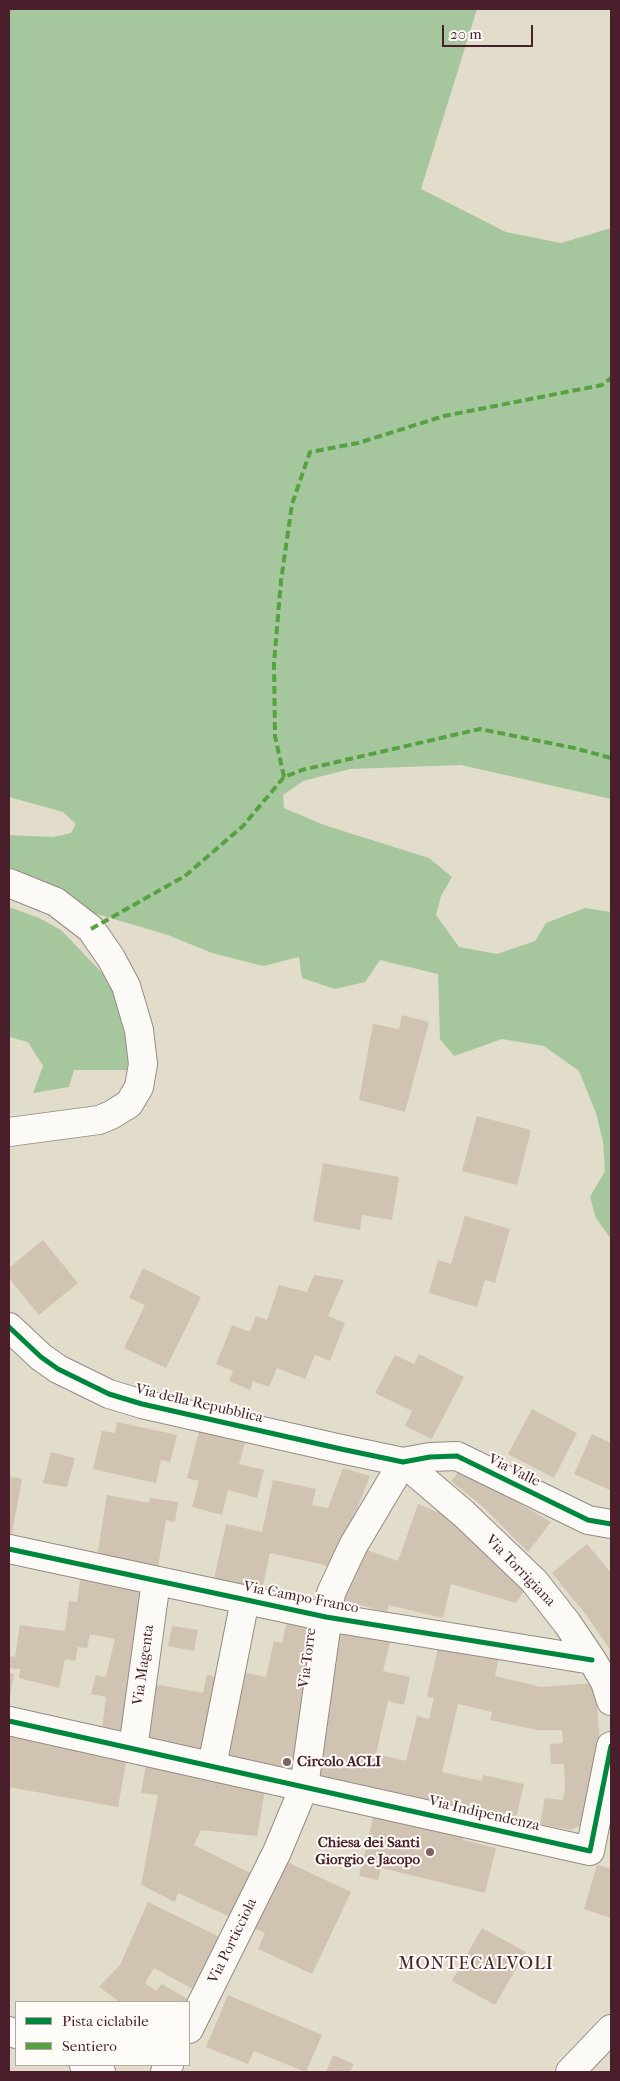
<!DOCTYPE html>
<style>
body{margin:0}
#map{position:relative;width:620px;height:2081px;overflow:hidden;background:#e2dcca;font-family:"IM FELL French Canon",serif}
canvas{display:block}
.frame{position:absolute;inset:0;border:10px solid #4a1f2b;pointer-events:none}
.legend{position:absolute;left:15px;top:2001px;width:175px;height:65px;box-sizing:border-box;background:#fdfcf7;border:1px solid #b5a4a5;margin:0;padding:6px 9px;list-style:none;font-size:15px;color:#4a1f2b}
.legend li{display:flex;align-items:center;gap:10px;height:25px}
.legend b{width:25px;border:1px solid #b5a4a5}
.scale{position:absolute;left:442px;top:25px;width:91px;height:22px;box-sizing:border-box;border:2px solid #4a1f2b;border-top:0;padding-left:6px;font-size:15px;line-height:18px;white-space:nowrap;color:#4a1f2b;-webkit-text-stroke:4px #fdfcf7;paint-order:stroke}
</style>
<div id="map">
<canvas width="620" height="2081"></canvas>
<div class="frame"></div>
<ul class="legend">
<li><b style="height:6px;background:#00873e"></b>Pista ciclabile</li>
<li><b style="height:6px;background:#56a243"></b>Sentiero</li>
</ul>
<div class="scale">20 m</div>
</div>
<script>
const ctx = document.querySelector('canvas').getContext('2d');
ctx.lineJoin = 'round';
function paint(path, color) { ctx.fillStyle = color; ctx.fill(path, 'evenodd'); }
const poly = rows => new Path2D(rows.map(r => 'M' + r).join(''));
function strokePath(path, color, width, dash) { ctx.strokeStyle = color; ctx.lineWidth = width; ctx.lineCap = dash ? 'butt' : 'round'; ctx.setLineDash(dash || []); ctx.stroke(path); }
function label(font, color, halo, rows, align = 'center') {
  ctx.font = font + ' "IM FELL French Canon",serif'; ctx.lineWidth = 4; ctx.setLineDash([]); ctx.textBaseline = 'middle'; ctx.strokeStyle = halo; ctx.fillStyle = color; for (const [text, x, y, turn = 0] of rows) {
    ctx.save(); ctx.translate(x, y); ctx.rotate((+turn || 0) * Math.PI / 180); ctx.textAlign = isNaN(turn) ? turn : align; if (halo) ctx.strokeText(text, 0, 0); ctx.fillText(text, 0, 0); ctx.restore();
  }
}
paint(poly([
 [9,9,477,9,421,189,506,232,561,243,611,228,611,799,461,765,350,769,303,781,283,795,284,808,324,825,429,858,452,877,441,896,436,915,459,947,497,954,535,941,546,923,585,908,611,912,611,1239,596,1218,590,1197,605,1171,603,1142,596,1113,579,1071,544,1046,502,1039,454,1056,440,1039,438,974,380,960,365,982,335,989,302,978,299,957,263,966,212,953,168,935,90,912,9,872,9,835,53,837,71,833,76,824,63,812,9,797],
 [9,907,39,918,61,930,109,980,121,1008,126,1031,129,1054,127,1070,74,1070,69,1087,33,1093,43,1066,28,1042,9,1037]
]), '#a6c79d');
paint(poly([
 [402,1015,429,1022,405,1112,359,1100,373,1024,399,1029],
 [477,1116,531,1130,517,1185,462,1171],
 [323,1163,399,1177,392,1220,362,1215,360,1230,313,1221],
 [465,1216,510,1229,495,1283,485,1280,477,1307,429,1293,438,1260,451,1264],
 [43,1240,78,1283,39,1315,9,1278,9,1268],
 [143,1268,201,1297,166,1368,124,1348,145,1305,129,1298],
 [314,1275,344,1280,328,1316,345,1323,330,1361,315,1355,305,1379,277,1368,269,1387,253,1381,250,1390,229,1381,233,1371,216,1364,232,1325,250,1332,256,1316,267,1320,279,1285,307,1292],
 [419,1354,464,1377,432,1439,405,1426,412,1411,375,1393,395,1355,414,1364],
 [532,1409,577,1433,554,1478,508,1454],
 [117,1422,177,1435,170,1462,161,1460,156,1483,93,1469,102,1431,115,1433],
 [199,1431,245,1443,239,1464,264,1470,257,1498,228,1490,222,1515,192,1507,199,1481,187,1478],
 [592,1434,611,1443,610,1490,574,1474],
 [51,1452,75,1458,67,1487,43,1483],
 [343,1468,370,1476,344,1542,329,1566,270,1553,262,1589,214,1579,226,1524,262,1532,273,1480,316,1489,312,1505,328,1508],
 [461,1469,551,1522,528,1552,481,1505,451,1481],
 [9,1476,22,1479,11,1539,9,1538],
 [107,1495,149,1503,150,1498,178,1502,175,1522,166,1520,158,1567,97,1557],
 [418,1504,454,1519,525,1590,516,1603,451,1584,443,1618,389,1605,387,1612,341,1600,359,1547,398,1561],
 [587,1544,611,1573,611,1651,587,1616,552,1573],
 [81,1575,147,1589,127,1734,102,1729,106,1697,91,1694,96,1675,106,1677,115,1639,90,1634,87,1648,78,1647,75,1661,65,1659,59,1688,19,1678,20,1669,9,1668,9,1656,15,1657,20,1625,65,1631,69,1601,77,1602],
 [289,1612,320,1618,298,1771,225,1758,241,1672,266,1677,274,1641,282,1643],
 [339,1622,392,1634,383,1671,410,1677,404,1705,388,1701,376,1754,406,1761,417,1716,429,1719,434,1698,427,1697,439,1644,499,1657,495,1676,541,1687,595,1683,600,1743,583,1824,571,1830,540,1824,545,1798,563,1800,565,1788,564,1764,551,1764,550,1744,563,1743,562,1730,537,1730,490,1720,492,1712,458,1704,442,1772,482,1781,483,1775,524,1784,516,1818,316,1775],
 [172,1626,198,1630,194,1651,168,1646],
 [9,1673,14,1674,10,1697,9,1697],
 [207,1675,222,1678,209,1750,144,1738,154,1684,203,1693],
 [9,1731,127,1757,118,1807,9,1787],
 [147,1760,266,1785,257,1836,201,1830,194,1845,256,1876,235,1919,178,1893,175,1902,141,1885,158,1795,141,1793],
 [375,1810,465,1831,463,1840,496,1848,485,1893,381,1868,378,1880,359,1876],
 [285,1861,351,1892,312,1974,258,1949,265,1933,254,1928],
 [597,1865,611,1869,611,1918,584,1909],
 [148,1902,226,1940,198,1992,154,1968,145,1983,156,1991,162,1984,192,2002,120,2002,99,1987,120,1965],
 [482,1928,526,1952,495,2005,452,1981],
 [228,1995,322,2035,306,2072,254,2051,248,2064,206,2047],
 [333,2055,354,2064,350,2072,326,2072]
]), '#d0c3b1');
const minor = poly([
 [9,883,56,902,91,929,111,958,126,986,139,1030,143,1064,139,1087,129,1104,111,1115,99,1120,9,1132],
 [9,1327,41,1357,58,1369,109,1394,142,1404,341,1449,403,1462,430,1457,457,1456,588,1520,611,1524],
 [403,1462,464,1514,534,1581,567,1623,592,1660,605,1682,611,1701],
 [9,1549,326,1617,592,1660],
 [9,1721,590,1851,611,1746],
 [133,1749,156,1581],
 [212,1766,245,1600],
 [189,2029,277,1852,304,1787,331,1593,353,1546,403,1462],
 [9,2031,16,2034],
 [84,2065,101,2072],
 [165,2072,169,2065],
 [570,2072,611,2029]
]);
strokePath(minor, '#958b84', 30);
strokePath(minor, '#fbfaf7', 28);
strokePath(poly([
 [284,777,275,736,274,663,281,581,292,504,310,452,358,443,444,416,602,385,611,378],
 [91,929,185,876,243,826,284,777,302,770,480,729,574,748,611,758]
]), '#56a243', 4, [8, 4]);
strokePath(poly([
 [9,1327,41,1357,58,1369,109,1394,142,1404,341,1449,403,1462,430,1457,457,1456,588,1520,611,1524],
 [9,1549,326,1617,592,1660],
 [9,1721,590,1851,611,1746]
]), '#00873e', 5);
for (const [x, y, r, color] of [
 [287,1762,5,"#7f6163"],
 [430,1852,5,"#7f6163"]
]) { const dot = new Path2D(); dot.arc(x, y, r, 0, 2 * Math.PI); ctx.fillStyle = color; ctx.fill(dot); strokePath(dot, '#fdfcf7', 2); }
label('15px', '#4a1f2b', '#fdfcf7', [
 ["Via della Repubblica",199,1404,13],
 ["Via Valle",514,1471,26],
 ["Via Torrigiana",520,1571,46],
 ["Via Campo Franco",301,1598,11],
 ["Via Torre",308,1658,-83],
 ["Via Magenta",144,1665,-82],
 ["Via Indipendenza",484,1814,13],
 ["Via Porticciola",233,1941,-64]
]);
label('bold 15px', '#4a1f2b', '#fdfcf7', [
 ["Circolo ACLI",297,1762],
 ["Chiesa dei Santi",420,1843,"right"],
 ["Giorgio e Jacopo",420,1860,"right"]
], 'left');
ctx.letterSpacing = '1px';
label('18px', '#4a1f2b', '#fdfcf7', [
 ["MONTECALVOLI",476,1965]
]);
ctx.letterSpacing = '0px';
</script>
